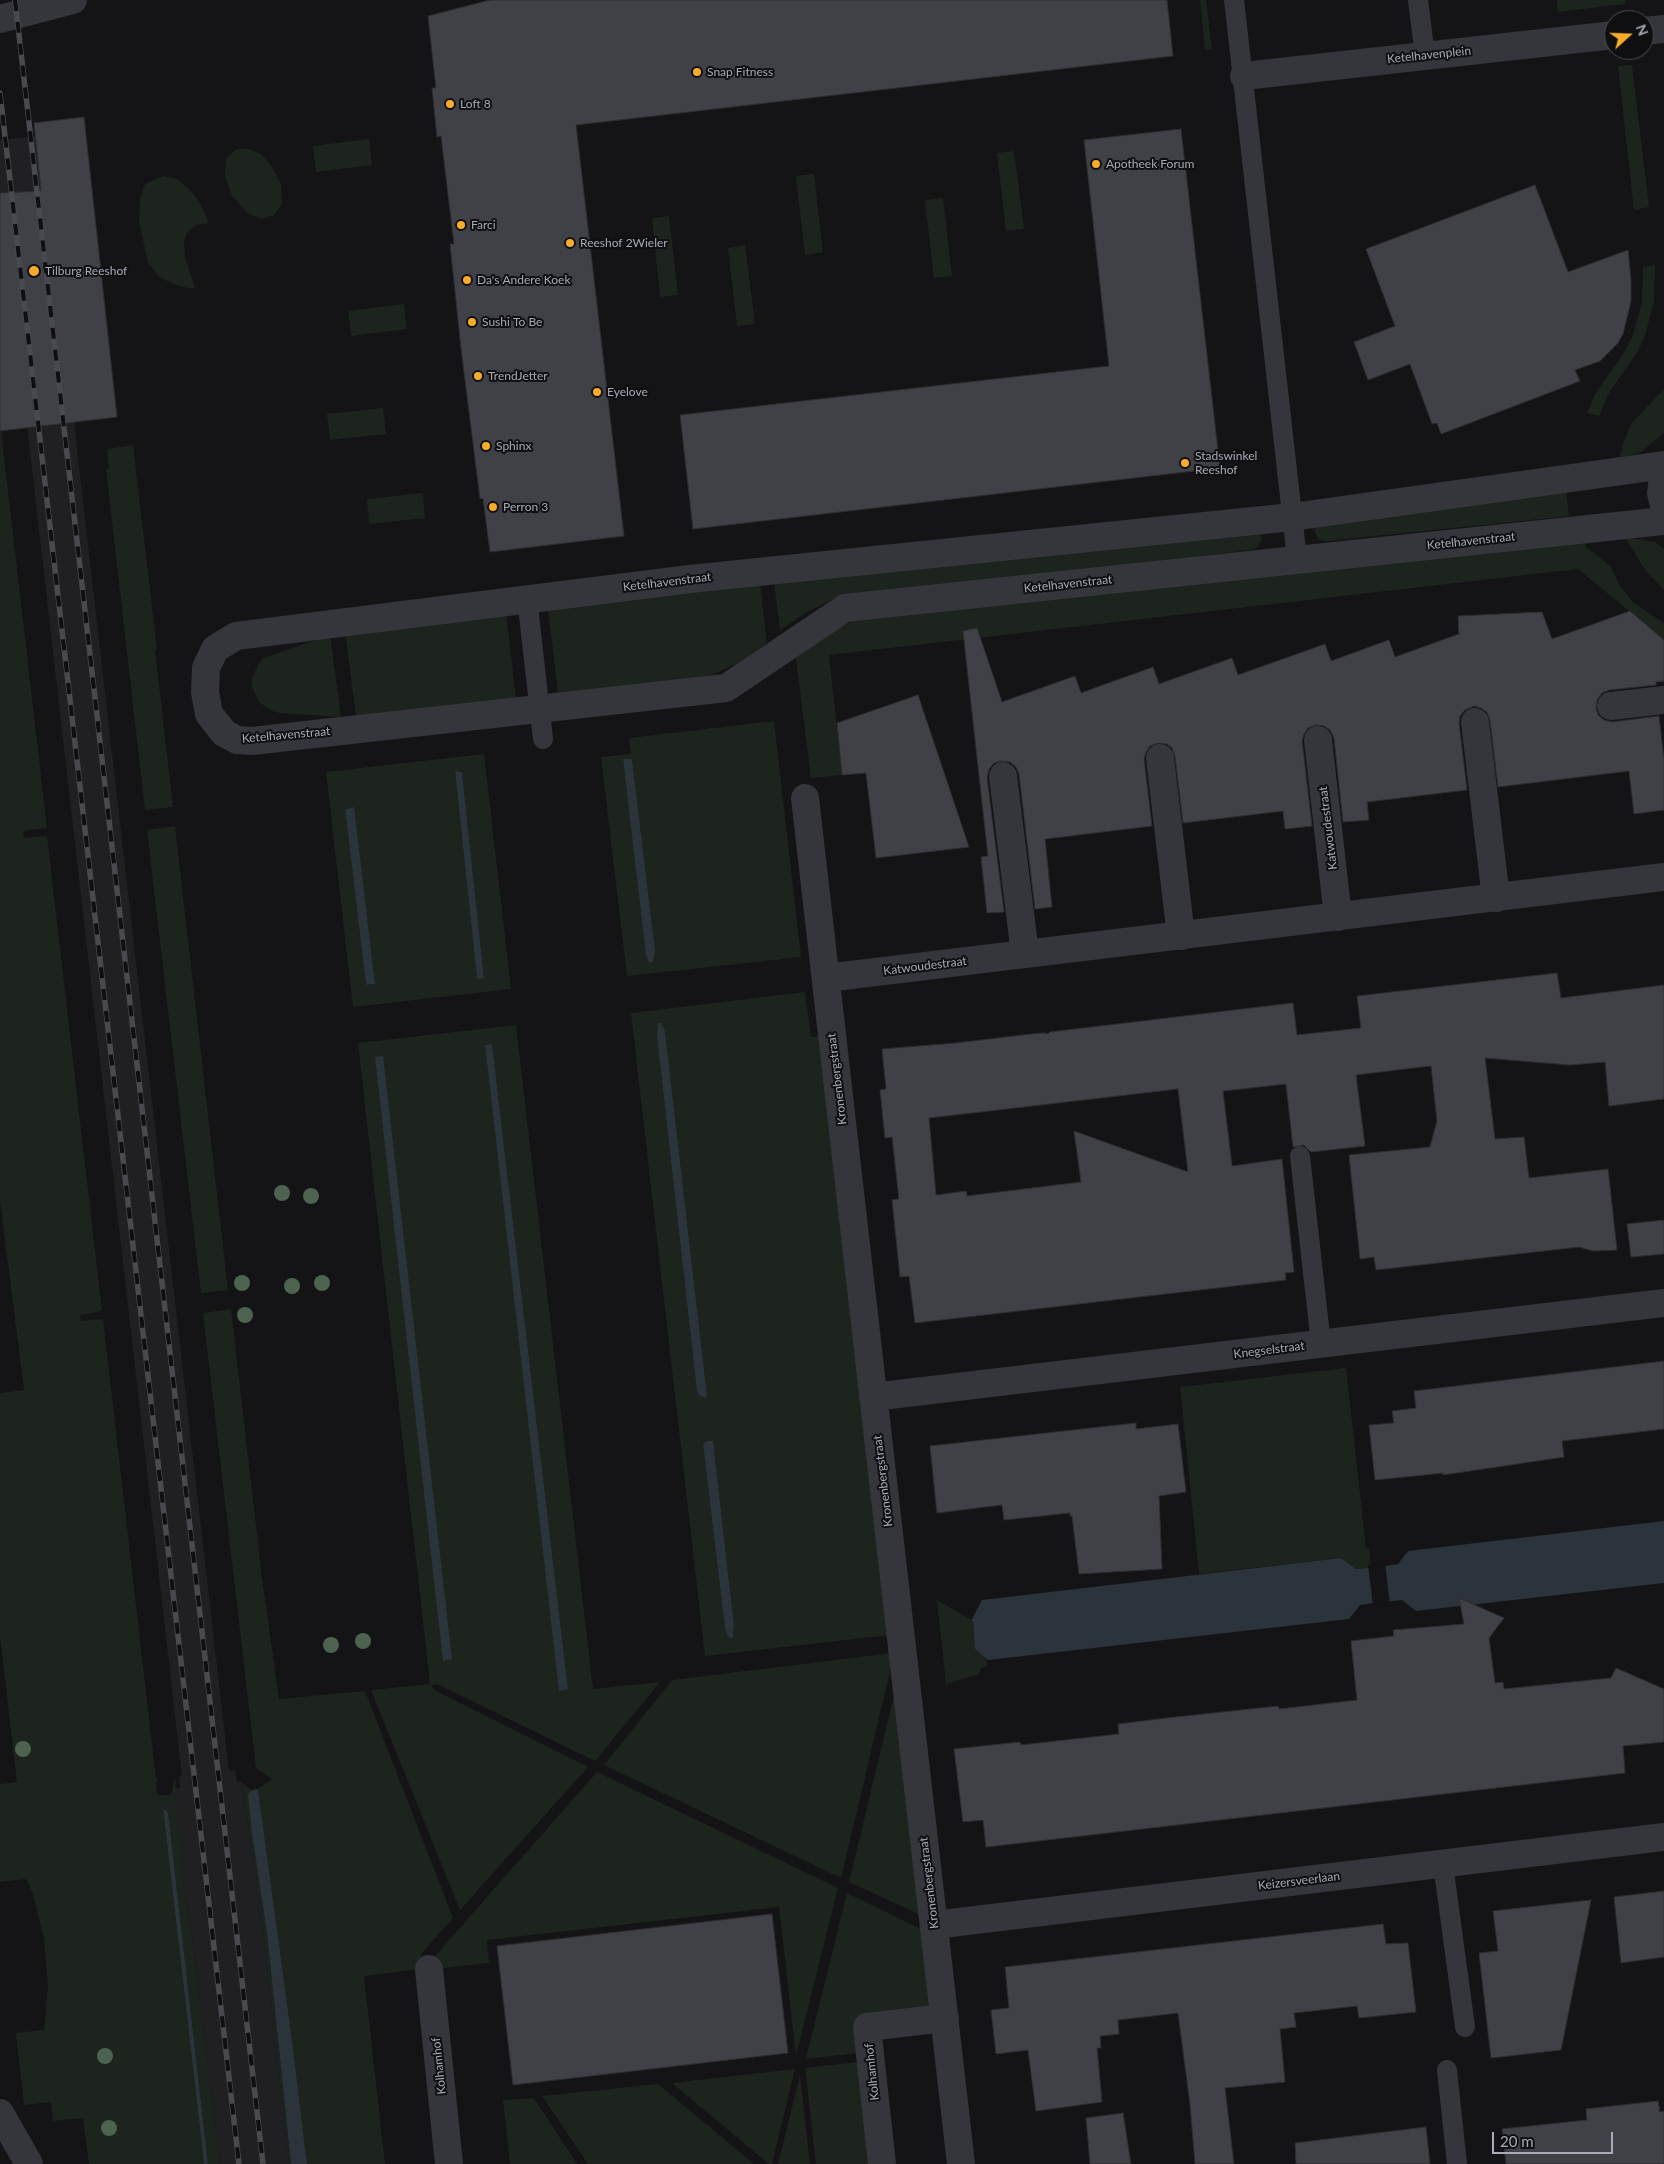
<!DOCTYPE html>
<style>
body{margin:0}
#map{position:relative;width:1664px;height:2164px;overflow:hidden;background:#141416;font-family:Lato,sans-serif}
canvas{display:block}
.north{position:absolute;left:1604px;top:10px;width:50px;height:50px;box-sizing:border-box;background:#0f0f11;border:1px solid #4b4d53;border-radius:50%;rotate:70deg;font-size:14px;font-weight:700;line-height:20px;text-align:center;color:#a6abb7}
.north::after{content:'';display:block;margin:auto;width:18px;height:22px;background:#f8ac2a;clip-path:polygon(50% 0,100% 100%,50% 72%,0 100%)}
.scale{position:absolute;left:1492px;top:2132px;width:121px;height:22px;box-sizing:border-box;border:2px solid #a6abb7;border-top:0;padding-left:6px;font-size:15px;line-height:18px;white-space:nowrap;color:#a6abb7;-webkit-text-stroke:4px #0f0f11;paint-order:stroke}
</style>
<div id="map">
<canvas width="1664" height="2164"></canvas>
<div class="north">N</div>
<div class="scale">20 m</div>
</div>
<script>
const ctx = document.querySelector('canvas').getContext('2d');
ctx.lineJoin = 'round';
function paint(path, color) { ctx.fillStyle = color; ctx.fill(path, 'evenodd'); }
const poly = rows => new Path2D(rows.map(r => 'M' + r).join(''));
function strokePath(path, color, width, dash) { ctx.strokeStyle = color; ctx.lineWidth = width; ctx.lineCap = dash ? 'butt' : 'round'; ctx.setLineDash(dash || []); ctx.stroke(path); }
function label(font, color, halo, rows, align = 'center') {
  ctx.font = font + ' Lato,sans-serif'; ctx.lineWidth = 4; ctx.setLineDash([]); ctx.textBaseline = 'middle'; ctx.strokeStyle = halo; ctx.fillStyle = color; for (const [text, x, y, turn = 0] of rows) {
    ctx.save(); ctx.translate(x, y); ctx.rotate((+turn || 0) * Math.PI / 180); ctx.textAlign = isNaN(turn) ? turn : align; if (halo) ctx.strokeText(text, 0, 0); ctx.fillText(text, 0, 0); ctx.restore();
  }
}
paint(poly([
 [45,135,44,162,229,1771,235,1771,237,1782,242,1782,260,1902,289,2164,220,2164,190,1921,185,1902,175,1789,180,1788,179,1777,182,1776,0,190,0,140]
]), '#202023');
paint(poly([
 [1200,0,1206,0,1212,49,1205,50],
 [1557,0,1625,0,1625,4,1558,12],
 [1632,65,1649,207,1634,210,1618,66],
 [369,139,372,165,316,172,313,146],
 [237,149,249,149,261,154,272,167,281,185,282,204,274,215,261,219,247,213,232,196,225,176,226,158],
 [1014,151,1024,229,1006,231,997,153],
 [814,174,823,252,805,255,796,176],
 [163,176,178,179,190,190,199,201,209,223,196,225,187,233,184,240,185,258,195,288,188,288,176,285,159,277,148,263,139,221,140,199,145,184],
 [943,198,952,276,934,278,925,200],
 [669,216,678,295,660,297,652,218],
 [745,245,755,324,737,326,728,248],
 [1655,265,1654,301,1645,336,1637,353,1610,391,1599,416,1587,413,1595,394,1625,351,1633,335,1642,302,1643,267],
 [404,304,407,329,351,336,348,311],
 [1664,389,1664,433,1641,452,1619,459,1624,441,1631,424],
 [383,408,386,434,330,440,327,414],
 [0,422,47,828,23,831,24,838,47,836,102,1311,80,1315,81,1321,103,1319,156,1779,158,1779,156,1782,157,1795,169,1795,172,1793,175,1777,185,1902,190,1921,220,2164,208,2164,168,1812,163,1808,204,2164,89,2164,83,2118,53,2121,51,2102,24,2105,16,2033,44,2030,48,1986,44,1938,32,1891,26,1879,0,1882,0,1784,17,1782,0,1636,0,1393,24,1390,0,1201],
 [133,445,157,649,155,650,173,807,145,810,106,469,109,469,107,449],
 [1566,492,1569,516,1327,541,1319,540,1315,532,1314,527],
 [423,493,425,518,369,524,367,499],
 [1259,531,1262,540,1257,548,1251,550,836,598,807,612,780,630,774,582],
 [1625,537,1655,542,1664,549,1664,590,1645,570],
 [1585,539,1586,549,1589,549,1610,566,1620,586,1634,603,1664,623,1664,645,1663,639,1578,569,829,655,842,775,811,778,796,658,833,630,854,621],
 [760,583,767,643,738,663,711,675,697,678,558,693,548,608],
 [506,613,516,698,356,716,345,632],
 [330,635,341,717,280,713,272,711,259,702,252,687,252,679,258,664,264,658],
 [774,721,801,957,627,976,601,757,631,754,629,738],
 [632,759,655,950,653,962,623,760],
 [484,754,511,989,353,1007,326,772],
 [455,771,462,772,484,978,477,978],
 [353,807,375,984,366,985,345,809],
 [175,826,228,1290,201,1293,147,830],
 [805,992,811,1037,821,1036,890,1635,705,1656,631,1013],
 [658,1024,665,1031,707,1395,704,1398,700,1396,697,1392,657,1037],
 [707,1441,713,1442,734,1625,733,1637,725,1629,703,1444],
 [516,1025,593,1689,660,1682,595,1761,437,1684,431,1685,434,1690,588,1767,460,1910,371,1690,430,1684,358,1043],
 [492,1044,568,1689,560,1690,485,1045],
 [231,1309,262,1578,279,1699,365,1691,453,1918,421,1954,420,1969,364,1976,385,2164,307,2164,292,2040,258,1789,272,1779,256,1768,203,1313],
 [1346,1368,1366,1548,1369,1548,1371,1567,1356,1569,1341,1558,1199,1574,1180,1387],
 [937,1600,973,1621,975,1649,987,1659,987,1667,981,1668,979,1674,946,1684],
 [893,1653,893,1659,841,1878,604,1765,672,1680],
 [898,1679,925,1917,849,1882],
 [597,1772,838,1888,796,2056,779,1907,487,1940,489,1963,436,1969,435,1956],
 [242,1782,248,1788,253,1790,251,1791,252,1834,267,1934,291,2164,289,2164,260,1902],
 [847,1893,925,1931,935,2014,862,2023,866,2052,806,2059],
 [867,2061,879,2164,816,2164,805,2068],
 [795,2069,772,2164,769,2164,672,2083],
 [800,2075,810,2164,778,2164],
 [658,2084,754,2164,588,2164,542,2096],
 [534,2098,577,2164,510,2164,503,2100]
]), '#1c241d');
paint(poly([
 [623,759,632,759,655,950,653,962,649,962,646,955],
 [455,771,462,772,484,978,477,979],
 [354,807,375,984,366,985,345,809],
 [658,1023,661,1023,665,1031,707,1395,705,1398,700,1396,697,1392,657,1037],
 [492,1044,568,1689,559,1691,485,1045],
 [383,1056,452,1659,443,1661,375,1057],
 [707,1441,713,1441,734,1625,733,1637,729,1638,725,1629,703,1444],
 [1664,1521,1664,1583,1416,1611,1402,1600,1374,1603,1360,1605,1349,1619,988,1660,975,1649,973,1621,971,1621,982,1600,1341,1558,1356,1569,1386,1566,1398,1564,1408,1551],
 [258,1789,292,2040,307,2164,291,2164,267,1934,252,1834,248,1794,253,1790],
 [163,1808,168,1812,208,2164,204,2164]
]), '#2a343a');
paint(poly([
 [1385,1563,1390,1605,1373,1606,1368,1565]
]), '#141416');
const building = poly([
 [490,0,1167,0,1173,56,576,125,624,536,490,552,483,498,480,499,461,348,450,244,454,244,441,136,437,137,432,88,436,88,428,16,490,0],
 [84,117,117,417,0,431,0,193,41,191,34,123,84,117],
 [1181,129,1220,468,693,529,680,415,1109,366,1084,140,1181,129],
 [1535,185,1568,272,1628,250,1631,280,1631,301,1623,334,1618,343,1600,361,1575,370,1580,381,1441,434,1437,423,1432,424,1410,364,1368,380,1354,342,1395,326,1366,249,1535,185],
 [1630,611,1664,640,1664,681,1656,682,1656,685,1609,690,1602,693,1597,700,1596,708,1598,715,1604,720,1612,722,1659,716,1664,760,1664,810,1634,814,1629,771,1498,787,1490,720,1487,712,1481,708,1474,706,1465,710,1460,716,1459,723,1467,790,1367,802,1369,820,1343,822,1334,738,1330,730,1324,726,1316,725,1308,728,1304,734,1302,741,1312,826,1285,829,1283,811,1183,823,1175,756,1172,748,1167,744,1158,743,1150,746,1146,752,1144,759,1152,826,1045,839,1052,907,1035,909,1019,774,1016,767,1010,762,1001,761,994,763,989,769,987,778,1004,912,987,913,981,857,988,856,963,631,977,628,1002,702,1075,676,1081,693,1153,667,1159,684,1232,658,1238,675,1325,644,1331,661,1389,640,1395,657,1459,634,1458,616,1542,612,1552,639,1630,611],
 [918,695,969,847,876,858,866,773,842,775,837,723,918,695],
 [1557,973,1561,998,1664,985,1664,1099,1609,1106,1605,1062,1570,1065,1485,1058,1495,1139,1524,1137,1529,1178,1608,1169,1617,1250,1593,1251,1579,1247,1376,1270,1374,1257,1360,1259,1349,1155,1430,1147,1437,1121,1431,1066,1421,1067,1356,1075,1365,1146,1311,1152,1304,1145,1293,1147,1286,1084,1223,1091,1232,1166,1282,1159,1294,1272,1285,1273,1286,1280,915,1323,909,1276,900,1277,892,1200,899,1199,892,1137,885,1138,880,1090,886,1089,882,1049,956,1043,1031,1034,1045,1033,1048,1034,1050,1032,1293,1003,1297,1035,1361,1028,1357,996,1557,973],
 [1178,1089,1188,1172,1074,1131,1081,1182,967,1196,966,1191,936,1195,929,1118,1178,1089],
 [1664,1220,1664,1254,1631,1257,1627,1224,1664,1220],
 [1664,1361,1664,1429,1562,1441,1564,1457,1443,1475,1443,1473,1375,1480,1369,1425,1394,1423,1392,1411,1416,1408,1414,1391,1664,1361],
 [1136,1423,1136,1429,1178,1424,1186,1492,1159,1496,1162,1569,1079,1574,1072,1516,1070,1516,1070,1513,1004,1520,1002,1505,937,1513,930,1446,1136,1423],
 [1459,1598,1504,1618,1489,1638,1495,1683,1503,1682,1504,1689,1611,1678,1616,1668,1664,1689,1664,1742,1623,1746,1625,1773,1030,1842,986,1847,983,1820,963,1822,954,1749,1020,1742,1021,1745,1119,1734,1118,1724,1167,1718,1278,1706,1279,1709,1357,1700,1351,1641,1394,1636,1393,1630,1464,1624,1459,1598],
 [1664,1891,1664,1957,1621,1963,1614,1897,1664,1891],
 [1591,1900,1561,2050,1491,2058,1479,1953,1498,1951,1493,1911,1591,1900],
 [772,1914,788,2053,513,2085,497,1946,772,1914],
 [1383,1924,1386,1944,1408,1943,1416,2012,1359,2018,1357,2006,1294,2013,1296,2027,1280,2029,1285,2082,1225,2088,1234,2164,1195,2164,1190,2104,1178,2013,1118,2020,1119,2034,1100,2036,1101,2048,1097,2048,1102,2102,1036,2111,1028,2050,996,2054,991,2010,1009,2008,1005,1967,1383,1924],
 [1658,2101,1660,2112,1664,2111,1664,2164,1506,2164,1502,2129,1587,2120,1586,2109,1658,2101],
 [1123,2113,1131,2164,1090,2164,1086,2118,1123,2113],
 [1426,2127,1430,2164,1296,2164,1295,2143,1426,2127]
]);
paint(building, '#404146');
strokePath(building, '#2e2e32', 1);
strokePath(poly([
 [1234,0,1297,559],
 [1418,0,1425,56],
 [527,598,543,739],
 [1300,1156,1321,1344],
 [1443,1864,1465,2027],
 [1447,2070,1457,2164]
]), '#35363b', 20);
strokePath(poly([
 [1644,31,1664,29],
 [1244,76,1614,35],
 [1664,465,1292,517,690,579,236,636,215,649,206,668,205,692,209,714,224,733,237,740,252,741,726,688,845,608,1664,521],
 [1664,470,1661,493,1664,505],
 [1611,706,1664,700],
 [1475,722,1496,898],
 [1318,740,1338,917],
 [1160,758,1181,936],
 [1003,776,1025,954],
 [805,798,961,2164],
 [826,978,1664,877],
 [873,1397,1664,1303],
 [934,1925,1664,1837],
 [429,1969,449,2164],
 [0,2113,29,2164],
 [882,2164,867,2027,945,2018]
]), '#35363b', 28);
strokePath(poly([
 [0,19,73,0]
]), '#35363b', 28);
const rail = poly([
 [15,0,263,2164],
 [0,93,239,2164]
]);
strokePath(rail, '#484a50', 5.5);
strokePath(rail, '#0f0f11', 4, [11]);
ctx.fillStyle = '#4d634f';
for (const [x, y] of [
 [282,1193],
 [311,1196],
 [242,1283],
 [322,1283],
 [292,1286],
 [245,1315],
 [363,1641],
 [331,1645],
 [23,1749],
 [105,2056],
 [109,2128]
]) { ctx.beginPath(); ctx.arc(x, y, 8, 0, 2 * Math.PI); ctx.fill(); }
for (const [x, y, r, color] of [
 [697,72,5,"#f8ac2a"],
 [450,104,5,"#f8ac2a"],
 [1096,164,5,"#f8ac2a"],
 [461,225,5,"#f8ac2a"],
 [570,243,5,"#f8ac2a"],
 [34,271,6,"#f8ac2a"],
 [467,280,5,"#f8ac2a"],
 [472,322,5,"#f8ac2a"],
 [478,376,5,"#f8ac2a"],
 [597,392,5,"#f8ac2a"],
 [486,446,5,"#f8ac2a"],
 [1185,463,5,"#f8ac2a"],
 [493,507,5,"#f8ac2a"]
]) { const dot = new Path2D(); dot.arc(x, y, r, 0, 2 * Math.PI); ctx.fillStyle = color; ctx.fill(dot); strokePath(dot, '#0f0f11', 2); }
label('12px', '#a6abb7', '#0f0f11', [
 ["Ketelhavenplein",1429,55,-6],
 ["Ketelhavenstraat",1471,541,-6],
 ["Ketelhavenstraat",667,582,-7],
 ["Ketelhavenstraat",1068,584,-6],
 ["Ketelhavenstraat",286,735,-5],
 ["Katwoudestraat",1328,828,-97],
 ["Katwoudestraat",925,966,-7],
 ["Kronenbergstraat",837,1079,-97],
 ["Knegselstraat",1269,1350,-7],
 ["Kronenbergstraat",883,1481,-97],
 ["Keizersveerlaan",1299,1881,-7],
 ["Kronenbergstraat",929,1883,-97],
 ["Kolhamhof",439,2066,-96],
 ["Kolhamhof",872,2072,-96]
]);
label('12px', '#a6abb7', '#0f0f11', [
 ["Snap Fitness",707,72],
 ["Loft 8",460,104],
 ["Apotheek Forum",1106,164],
 ["Farci",471,225],
 ["Reeshof 2Wieler",580,243],
 ["Tilburg Reeshof",45,271],
 ["Da's Andere Koek",477,280],
 ["Sushi To Be",482,322],
 ["TrendJetter",488,376],
 ["Eyelove",607,392],
 ["Sphinx",496,446],
 ["Stadswinkel",1195,456],
 ["Reeshof",1195,470],
 ["Perron 3",503,507]
], 'left');
</script>
